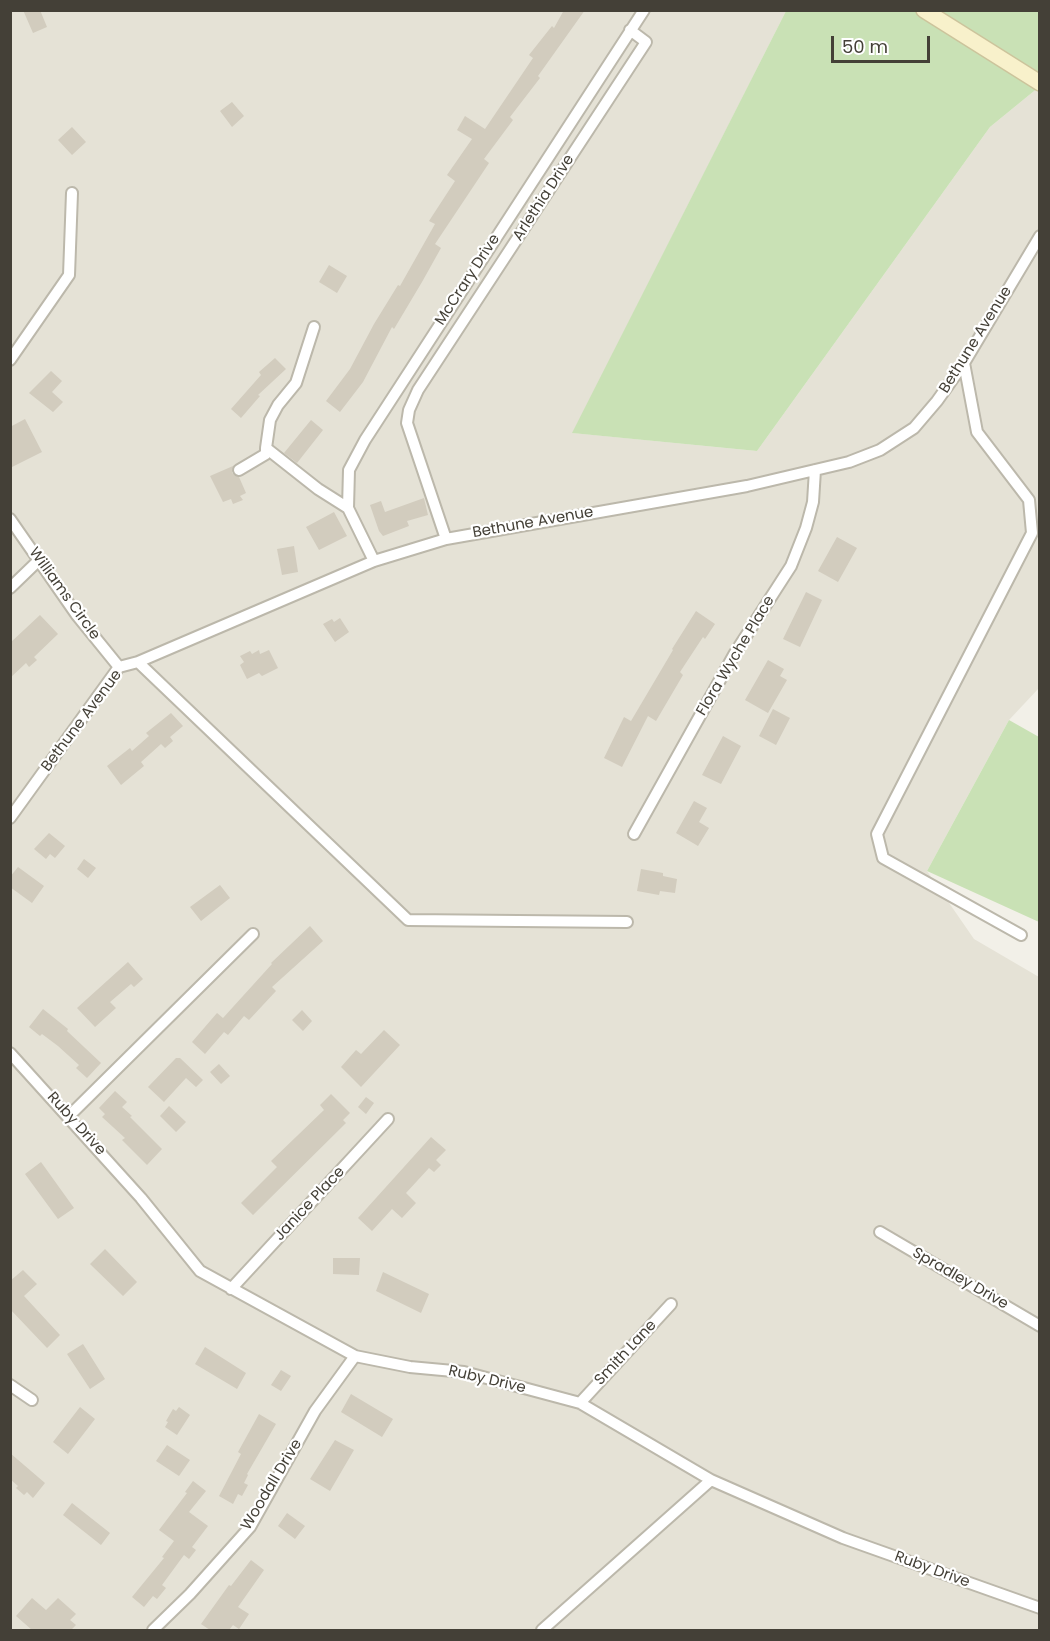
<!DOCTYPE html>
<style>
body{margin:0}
#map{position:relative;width:1050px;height:1641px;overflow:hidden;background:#f2f0e8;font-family:Poppins,sans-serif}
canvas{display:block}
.frame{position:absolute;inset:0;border:12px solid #444037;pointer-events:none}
.scale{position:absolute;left:831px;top:36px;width:99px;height:27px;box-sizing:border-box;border:3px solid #444037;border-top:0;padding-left:8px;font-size:18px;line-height:21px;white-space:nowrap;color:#444037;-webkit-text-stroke:4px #fff;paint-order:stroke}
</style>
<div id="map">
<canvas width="1050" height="1641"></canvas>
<div class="frame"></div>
<div class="scale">50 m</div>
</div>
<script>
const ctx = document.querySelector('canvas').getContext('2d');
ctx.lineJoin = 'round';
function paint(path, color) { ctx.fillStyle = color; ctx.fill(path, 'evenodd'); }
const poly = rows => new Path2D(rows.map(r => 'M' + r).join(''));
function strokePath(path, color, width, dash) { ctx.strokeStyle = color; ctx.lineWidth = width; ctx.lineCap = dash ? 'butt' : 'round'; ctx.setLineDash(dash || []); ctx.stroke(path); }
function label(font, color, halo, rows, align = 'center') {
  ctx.font = font + ' Poppins,sans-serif'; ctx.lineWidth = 4.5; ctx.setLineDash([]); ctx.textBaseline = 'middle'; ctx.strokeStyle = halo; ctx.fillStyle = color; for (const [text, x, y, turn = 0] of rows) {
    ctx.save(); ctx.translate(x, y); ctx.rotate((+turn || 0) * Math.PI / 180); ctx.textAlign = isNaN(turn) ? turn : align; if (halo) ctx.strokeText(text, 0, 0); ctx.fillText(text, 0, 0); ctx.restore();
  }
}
paint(poly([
 [11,11,786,11,573,433,757,451,990,127,1039,87,1039,688,1009,720,927,871,974,939,1039,977,1039,1630,11,1630]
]), '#e5e2d6');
paint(poly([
 [786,11,1039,11,1039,87,990,127,757,451,572,433],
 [1009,720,1039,737,1039,922,927,871]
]), '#c9e1b5');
paint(poly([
 [23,10,40,10,47,27,33,33],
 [564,10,585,10,538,76,540,78,510,117,513,120,484,159,489,163,435,244,441,248,422,282,394,329,392,327,363,382,340,412,326,401,350,369,374,324,398,285,400,286,435,224,429,221,455,181,447,175,472,139,457,130,465,116,485,129,533,58,529,55,552,26,554,28],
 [232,102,244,116,232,127,220,111],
 [72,127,86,142,72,155,58,140],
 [329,265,347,276,337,293,319,282],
 [275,358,286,369,258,395,260,396,241,418,231,409,261,375,259,372],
 [51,371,62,381,52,392,63,402,53,412,29,393],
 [25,419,42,452,10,468,10,427],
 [311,420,323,430,297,463,284,453],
 [233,466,232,473,239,477,246,493,240,496,243,500,233,504,231,499,223,502,210,476],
 [424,498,428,515,407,521,409,526,383,536,379,531,370,505,381,501,385,512],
 [334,512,347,536,319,550,306,527],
 [837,537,857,548,838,582,818,571],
 [294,546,298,572,282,575,277,549],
 [806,592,822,600,800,647,783,639],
 [696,611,715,624,705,639,703,637,680,672,683,675,656,721,648,716,622,767,604,758,624,717,631,721,673,650,672,649],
 [40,615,58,634,34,657,37,660,29,667,26,663,10,678,10,643],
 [340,618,349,632,335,642,323,624,332,619,334,622],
 [259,650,260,654,269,650,278,668,262,676,259,673,247,679,240,665,244,662,240,656,250,651,252,654],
 [768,660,784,669,780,676,787,680,768,713,745,700],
 [773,709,790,718,776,745,759,736],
 [171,713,183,726,170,737,173,741,165,748,161,744,141,762,144,766,121,785,107,766,130,748,132,751,149,736,146,733],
 [723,736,741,746,721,784,702,775],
 [694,801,707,808,699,822,709,828,698,846,676,833],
 [49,833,65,846,55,858,50,854,46,859,34,849],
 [84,859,96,868,88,878,77,869],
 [18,867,44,886,32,903,10,887,10,877],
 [641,869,663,873,663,876,677,879,675,893,660,891,659,895,637,891],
 [220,885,230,898,201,921,190,907],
 [310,926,323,941,272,987,276,991,249,1020,244,1016,228,1035,224,1032,205,1054,192,1042,217,1013,223,1018,272,964,271,963],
 [128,962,143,979,134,987,131,984,110,1002,116,1008,95,1027,77,1008],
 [43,1009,68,1029,67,1031,101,1063,87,1078,76,1068,79,1065,58,1046,42,1034,40,1036,29,1027],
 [302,1010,312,1021,303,1031,292,1020],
 [384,1030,400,1045,361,1087,341,1067,356,1050,361,1054],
 [176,1058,180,1058,203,1080,196,1087,186,1078,164,1102,148,1087],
 [219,1064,230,1076,221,1084,210,1072],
 [115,1091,127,1102,122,1107,132,1116,130,1117,162,1149,147,1165,122,1140,125,1138,102,1117,105,1114,99,1108],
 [331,1094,350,1113,343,1120,346,1123,253,1215,241,1203,277,1167,271,1161,324,1110,320,1105],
 [366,1097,374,1103,366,1114,358,1107],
 [169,1106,186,1122,176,1132,160,1116],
 [431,1137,446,1150,436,1160,441,1165,434,1172,429,1168,406,1193,416,1203,402,1218,392,1209,372,1231,358,1218],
 [41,1162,74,1208,58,1219,25,1174],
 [105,1249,137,1282,123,1296,90,1264],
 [333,1258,360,1258,359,1275,333,1274],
 [23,1270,37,1284,24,1296,60,1335,47,1348,10,1309,10,1281],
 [383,1272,429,1294,421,1313,376,1291],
 [83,1344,105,1379,90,1389,67,1354],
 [205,1347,246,1373,237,1389,195,1364],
 [281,1370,291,1376,281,1391,271,1385],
 [351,1394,393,1419,382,1437,341,1412],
 [80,1407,95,1419,68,1454,53,1442],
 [179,1407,190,1415,177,1435,165,1427,168,1422,166,1421,173,1409,176,1411],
 [259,1414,276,1424,247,1474,248,1475,244,1483,248,1485,242,1496,238,1494,233,1504,219,1496,241,1454,238,1452],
 [335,1440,354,1450,330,1491,310,1479],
 [167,1445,190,1460,179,1476,156,1461],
 [10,1453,45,1483,33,1498,27,1492,24,1495,16,1488,18,1486,10,1479],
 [193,1481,206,1491,189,1512,208,1526,192,1547,196,1550,189,1559,184,1555,162,1585,166,1588,157,1599,153,1596,144,1607,132,1597,164,1558,162,1557,174,1541,159,1530,187,1493,185,1492],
 [72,1503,110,1533,101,1545,63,1515],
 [287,1513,305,1526,295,1539,278,1526],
 [251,1560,264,1570,238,1607,249,1614,239,1629,233,1625,229,1630,210,1630,201,1624,229,1585,231,1586],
 [32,1598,46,1610,58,1598,76,1614,70,1620,76,1625,71,1630,32,1630,16,1616]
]), '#d2ccbe');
const street = poly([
 [314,327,296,383,278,405,270,420,266,448,318,489,348,508],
 [10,360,69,275,72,193],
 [964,363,977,432,1029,500,1032,533,877,834,883,858,1021,935],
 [239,470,266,454,266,448],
 [10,519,76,614,119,667],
 [446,539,407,423,409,410,418,390,646,42,630,30],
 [374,561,348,508,349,470,365,440,644,10],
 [10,588,39,560],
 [138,662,408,920,627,922],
 [10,818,119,667,138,662,374,561,446,539,747,486,849,462,880,450,914,428,937,401,964,363,1040,236],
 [634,834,735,653,791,566,806,528,813,502,815,470],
 [10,1053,141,1198,200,1271,355,1356,410,1367,464,1372,580,1403,711,1480,843,1538,1040,1608],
 [69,1116,253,934],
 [880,1232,1040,1326],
 [231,1289,388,1119],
 [10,1385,32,1400],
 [580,1403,671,1304],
 [153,1630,190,1594,250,1527,315,1411,355,1356],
 [542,1630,711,1480]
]);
const secondary = poly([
 [924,10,1040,83]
]);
strokePath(street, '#bcb8ab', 14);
strokePath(secondary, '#ccc49c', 18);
strokePath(street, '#fff', 10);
strokePath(secondary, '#f8f1cb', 15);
label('15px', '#444037', '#fff', [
 ["Arlethia Drive",544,198,-57],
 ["McCrary Drive",468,280,-57],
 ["Bethune Avenue",976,340,-58],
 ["Bethune Avenue",533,523,-10],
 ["Williams Circle",64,594,54],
 ["Flora Wyche Place",736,656,-59],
 ["Bethune Avenue",82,721,-53],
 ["Ruby Drive",76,1124,48],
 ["Janice Place",310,1204,-47],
 ["Spradley Drive",960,1279,30],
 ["Smith Lane",626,1353,-47],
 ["Ruby Drive",487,1380,13],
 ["Woodall Drive",272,1485,-59],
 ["Ruby Drive",932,1570,20]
]);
</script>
